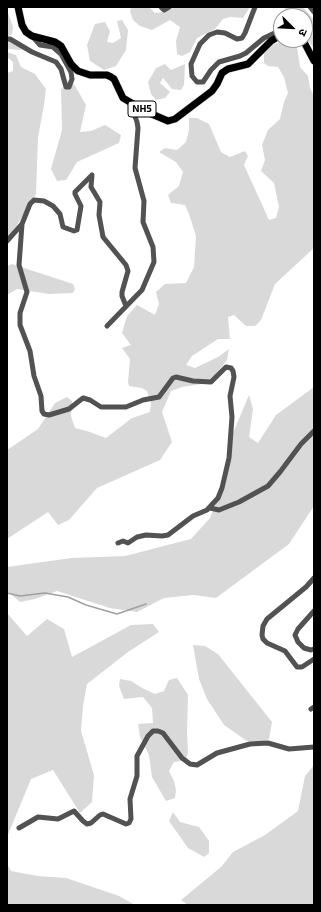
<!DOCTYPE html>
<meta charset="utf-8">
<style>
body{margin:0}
#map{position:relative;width:321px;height:912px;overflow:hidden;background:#fff;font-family:"Exo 2","Noto Sans Devanagari",sans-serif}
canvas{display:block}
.frame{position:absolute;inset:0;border:8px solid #000;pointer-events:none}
.north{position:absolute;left:273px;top:8px;width:40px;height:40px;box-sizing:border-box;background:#fff;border:1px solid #999;border-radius:50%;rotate:114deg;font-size:11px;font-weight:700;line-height:16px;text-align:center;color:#000}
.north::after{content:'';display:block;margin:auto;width:14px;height:18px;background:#000;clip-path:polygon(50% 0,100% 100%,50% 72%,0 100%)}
</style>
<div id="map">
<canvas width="321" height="912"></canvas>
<div class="frame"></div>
<div class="north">उ</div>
</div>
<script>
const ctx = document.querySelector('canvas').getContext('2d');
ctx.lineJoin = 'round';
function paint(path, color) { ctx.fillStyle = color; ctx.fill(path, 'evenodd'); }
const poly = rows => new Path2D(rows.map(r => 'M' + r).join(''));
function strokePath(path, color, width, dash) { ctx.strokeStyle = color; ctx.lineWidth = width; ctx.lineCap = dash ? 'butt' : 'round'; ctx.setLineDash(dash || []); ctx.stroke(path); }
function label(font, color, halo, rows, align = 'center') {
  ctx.font = font + ' "Exo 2",sans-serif'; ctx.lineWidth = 3; ctx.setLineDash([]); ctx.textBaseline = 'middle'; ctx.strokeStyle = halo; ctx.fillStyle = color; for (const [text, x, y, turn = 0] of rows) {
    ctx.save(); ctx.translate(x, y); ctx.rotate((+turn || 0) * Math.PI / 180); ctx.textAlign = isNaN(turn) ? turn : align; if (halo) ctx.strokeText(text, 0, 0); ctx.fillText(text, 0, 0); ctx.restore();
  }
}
paint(poly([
 [131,7,149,7,155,13,163,12,169,7,250,7,243,18,230,17,223,19,215,29,197,38,190,52,182,56,177,54,176,41,180,27,170,20,152,30,140,26,133,20,130,11],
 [284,7,303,7,314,20,314,48,305,37,305,16,288,16],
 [7,10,13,27,12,34,7,37],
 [122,20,128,30,126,50,116,66,104,70,90,61,87,45,95,24,105,22,110,31,107,42,113,43,121,38,117,21],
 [7,40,23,48,21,50,7,49],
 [285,40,297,47,300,67,308,76,310,88,314,96,314,248,275,284,261,320,255,326,246,326,234,315,228,317,230,339,218,339,192,356,186,365,195,368,218,357,229,349,227,360,209,383,182,387,171,391,162,412,172,442,160,460,97,488,69,520,58,525,48,512,7,539,7,450,38,429,55,403,67,397,72,401,71,416,75,428,87,431,106,438,132,418,150,412,151,403,147,391,142,388,129,386,128,382,130,359,122,348,131,345,122,333,127,316,137,305,155,315,159,304,156,292,165,284,186,283,194,267,196,236,189,214,185,205,171,203,168,195,179,186,183,172,176,162,159,152,165,148,177,150,186,142,189,130,189,118,197,118,209,124,221,152,230,157,245,151,248,156,244,165,269,220,276,218,279,207,274,183,261,171,265,160,262,145,268,130,280,119,284,102,288,93,284,77,278,67,268,66,264,63,264,54,272,45],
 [7,52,16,55,21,67,35,74,46,89,44,105,38,137,36,194,17,225,7,238,7,73,13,71,13,62,7,57],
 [165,64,171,70,185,64,184,85,181,90,172,89,163,78,160,83,170,92,165,98,156,100,151,94,148,82,156,68],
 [74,84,86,105,80,132,91,131,105,125,121,135,119,143,77,162,66,180,57,181,51,169,62,130,61,89],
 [12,264,73,284,75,289,73,293,49,294,17,289,7,295,7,266],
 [314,387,314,506,289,544,216,598,193,595,164,598,137,612,110,608,57,591,35,599,20,602,7,591,7,567,71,558,125,556,191,539,210,518,222,488,230,440,249,395,253,409,249,437,258,443,276,415],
 [7,613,27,636,47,619,64,629,72,657,131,625,153,624,159,632,128,652,87,684,83,706,81,731,94,775,92,802,80,813,53,770,31,779,7,837],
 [193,645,205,646,218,654,272,722,269,739,262,742,247,741,224,725,207,699,199,679],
 [177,678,188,695,187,734,188,752,186,760,174,762,169,771,174,781,176,790,175,798,166,801,152,777,149,755,140,737,138,724,153,723,152,708,143,697,124,699,119,686,120,679,131,681,142,688,155,694,164,691,169,680],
 [314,765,314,905,188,905,181,900,221,867,233,852,265,835,298,811,305,776],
 [173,812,180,822,199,827,209,841,209,853,204,857,188,848,169,821],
 [7,864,11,871,38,876,66,878,119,896,135,905,7,905]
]), '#d9d9d9');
strokePath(poly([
 [7,593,20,596,45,593,68,597,86,605,117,614,146,604]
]), '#a0a0a0', 1.5);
const highway = poly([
 [18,7,22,25,26,32,32,36,55,42,61,46,71,64,78,71,90,75,107,75,111,77,114,79,123,98,147,112,168,121,175,119,212,91,217,84,222,73,228,69,248,64,271,41,281,35],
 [303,40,314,61]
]);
strokePath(highway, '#dbdbdb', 8);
strokePath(poly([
 [161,7,164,10,169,7],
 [255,7,245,33,242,38,237,39,225,33,217,32,209,35,200,44,191,64,192,76,197,82,203,82,211,70,219,62,240,56,246,53,264,38,281,30],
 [310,7,314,12],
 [7,39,10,39,32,52,56,62,61,69,66,87,69,87,72,79,71,72,61,54,53,47,40,45,32,36],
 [22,224,19,265,27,292,20,313,20,325,30,351,34,376,41,396,42,411,44,414,49,415,69,409,83,398,90,400,101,407,126,407,143,400,159,397,173,378,176,377,193,381,211,382,226,367,231,368,233,371,234,377,230,396,232,417,229,458,222,488,218,498,207,510,193,516,168,535,162,536,146,535,137,537,128,543,123,541,118,543],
 [7,241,22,224,30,204,34,200,44,201,53,206,60,214,63,227,74,231,77,230,81,206,75,194,75,192,92,175,91,187,100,202,99,215,103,237,126,265,128,271,122,292,122,296,126,306],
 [107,326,142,290,154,262,153,247,143,222,144,201,135,168,138,128,137,122,130,103],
 [210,508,219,510,239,502,268,486,280,472,301,444,314,431],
 [314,578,306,587,267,619,263,626,262,635,263,639,267,643,285,651,297,667,302,667,314,659],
 [314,611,298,629,295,635,298,642,304,648,311,650,314,649],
 [311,709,314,707],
 [19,828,38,817,58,819,74,811,83,821,87,824,91,823,100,815,103,814,126,824,129,823,131,819,130,799,137,776,137,756,148,736,153,731,158,731,163,733,182,758,190,764,197,765,217,753,250,744,268,743,289,749,314,747]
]), '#525252', 5);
strokePath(highway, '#000', 7);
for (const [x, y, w] of [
 [142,109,28]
]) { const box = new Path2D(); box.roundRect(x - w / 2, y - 8, w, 16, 3); ctx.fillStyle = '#fff'; ctx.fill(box); strokePath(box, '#000', 1); }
label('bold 10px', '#000', null, [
 ["NH5",142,109]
]);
</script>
